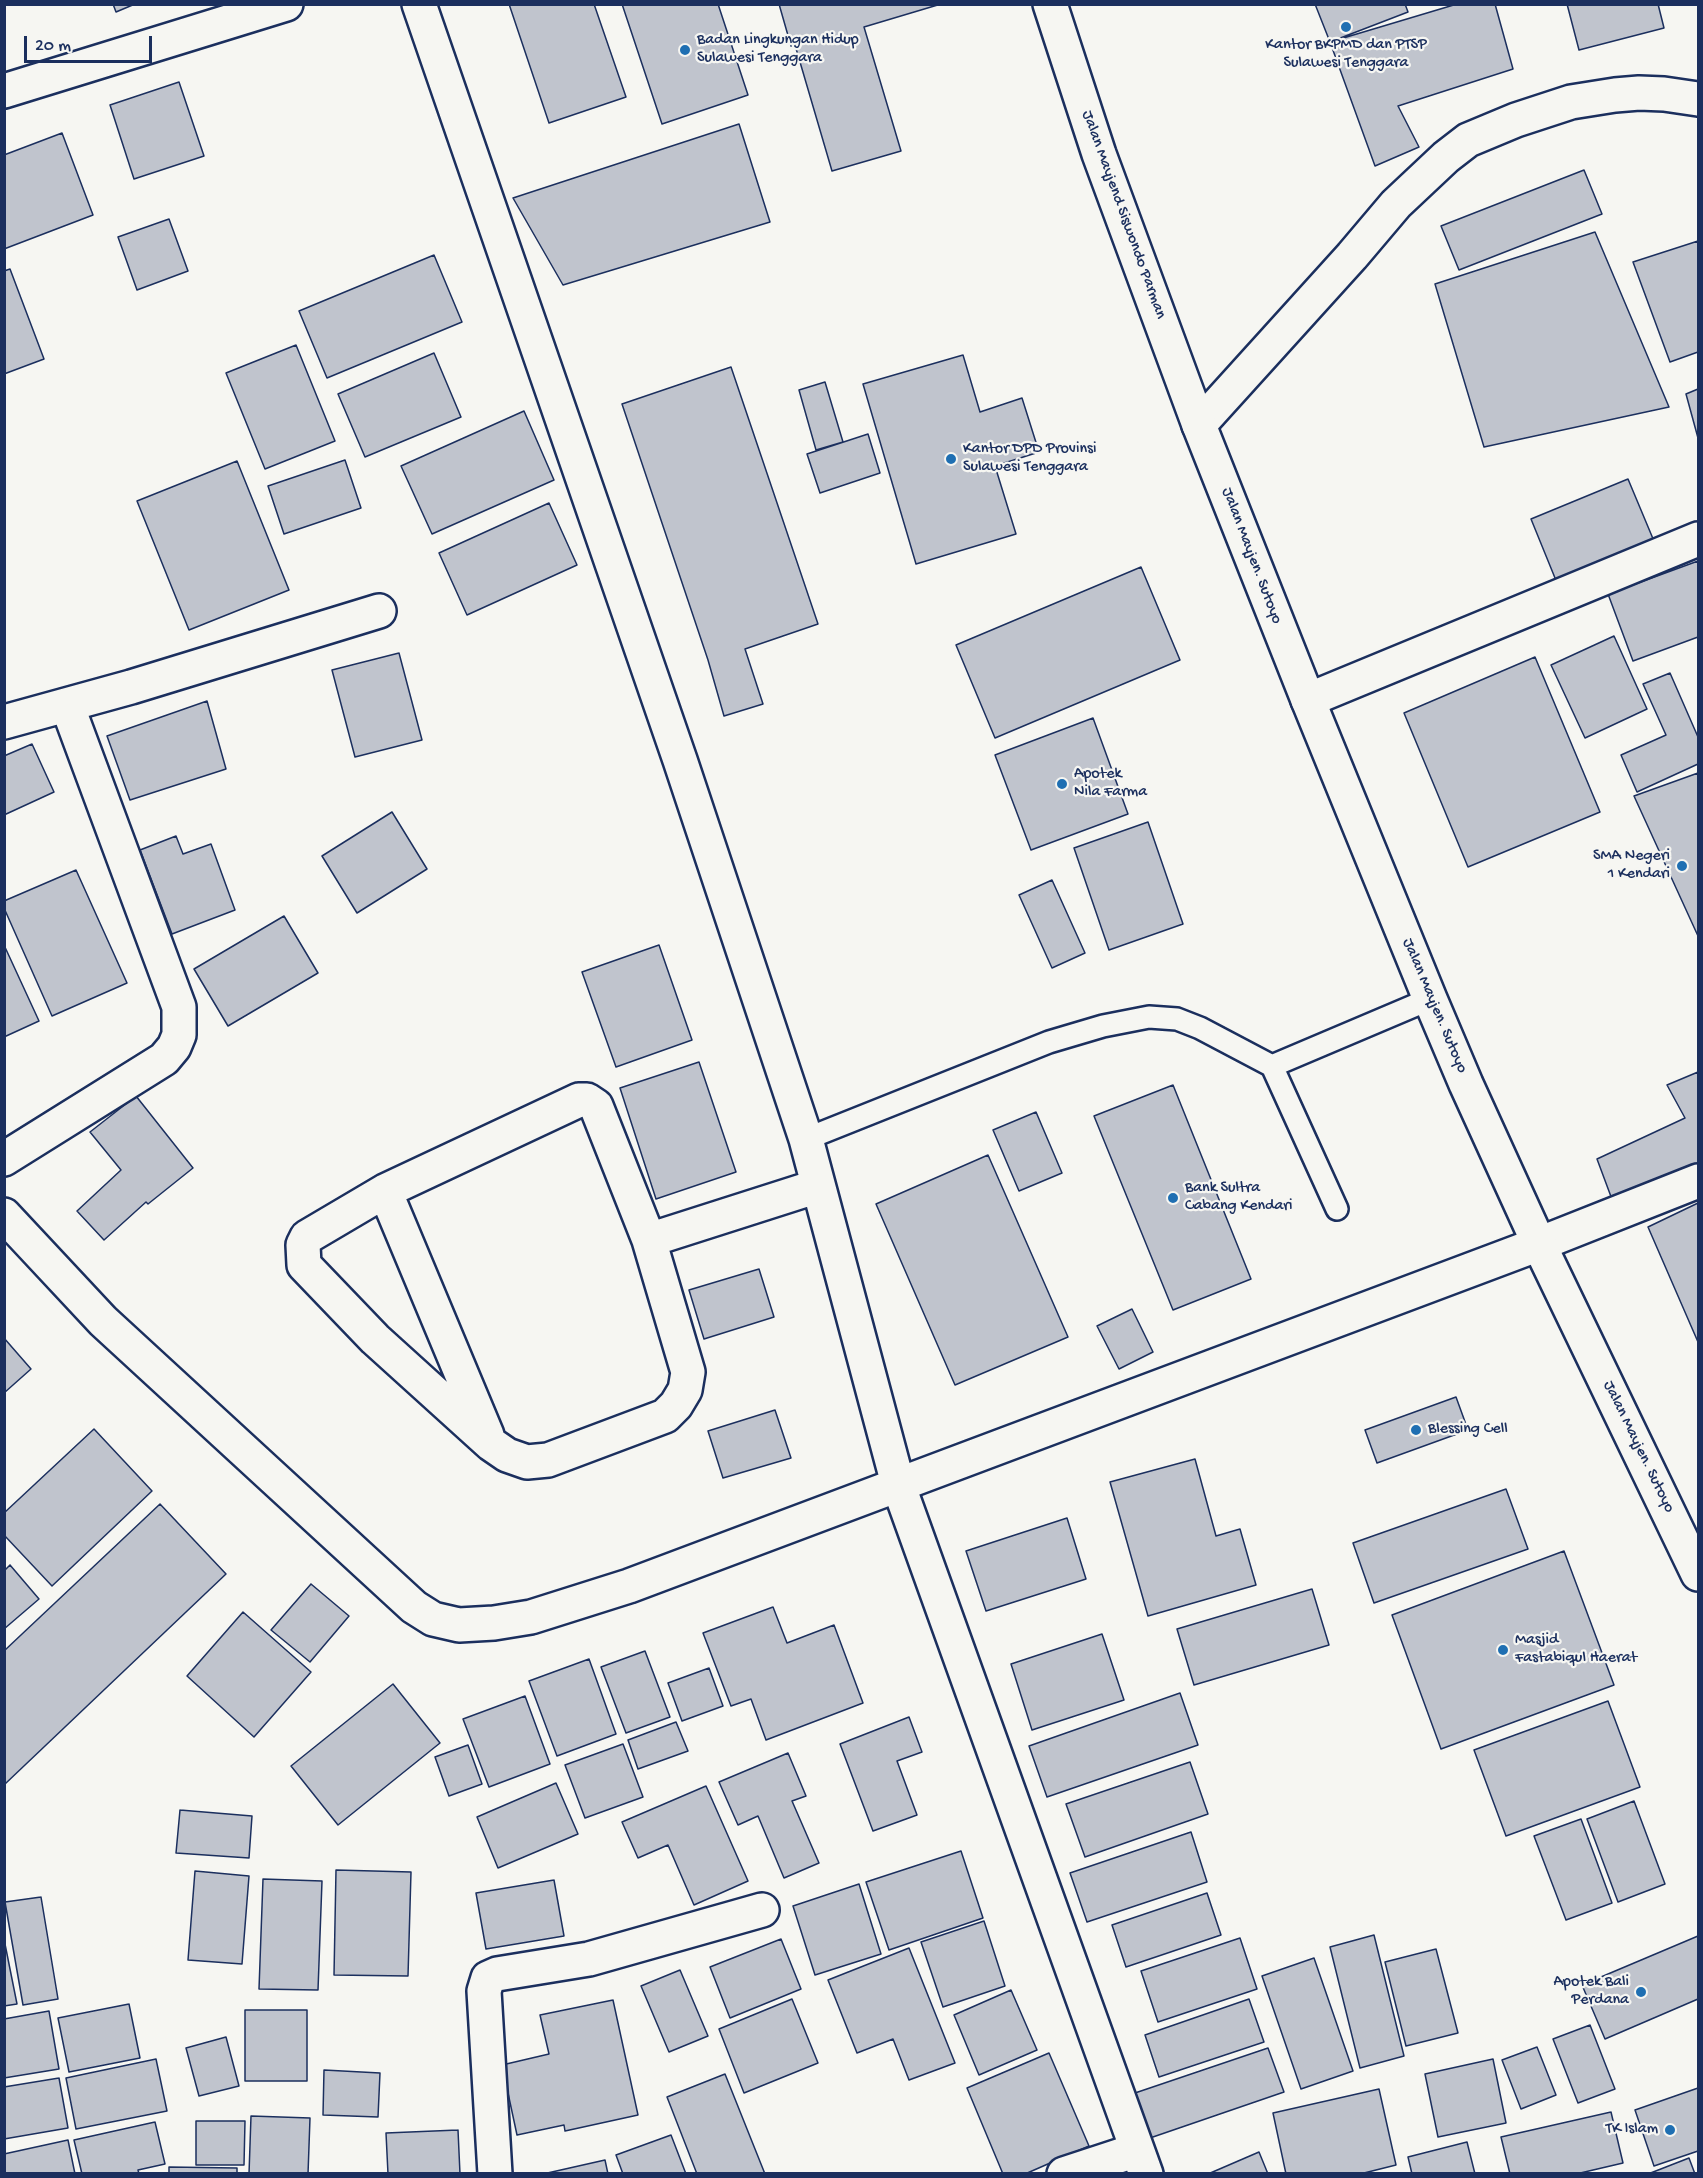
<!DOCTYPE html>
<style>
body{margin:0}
#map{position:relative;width:1703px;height:2178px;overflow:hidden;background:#f6f6f2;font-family:"Gochi Hand",sans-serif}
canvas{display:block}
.frame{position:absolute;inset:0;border:6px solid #1b2f5e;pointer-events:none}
.scale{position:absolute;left:24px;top:36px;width:128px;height:27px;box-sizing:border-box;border:3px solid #1b2f5e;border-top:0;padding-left:8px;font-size:18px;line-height:21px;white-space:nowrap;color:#1b2f5e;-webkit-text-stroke:4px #f6f6f2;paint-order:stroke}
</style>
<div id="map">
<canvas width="1703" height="2178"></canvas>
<div class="frame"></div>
<div class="scale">20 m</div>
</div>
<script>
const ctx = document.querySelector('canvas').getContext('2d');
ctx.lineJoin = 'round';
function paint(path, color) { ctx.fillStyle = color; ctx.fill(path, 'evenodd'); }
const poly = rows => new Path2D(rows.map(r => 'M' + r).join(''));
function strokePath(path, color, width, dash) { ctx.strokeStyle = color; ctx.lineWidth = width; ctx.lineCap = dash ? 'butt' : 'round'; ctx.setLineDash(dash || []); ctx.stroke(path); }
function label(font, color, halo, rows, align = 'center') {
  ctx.font = font + ' "Gochi Hand",sans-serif'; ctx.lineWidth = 4.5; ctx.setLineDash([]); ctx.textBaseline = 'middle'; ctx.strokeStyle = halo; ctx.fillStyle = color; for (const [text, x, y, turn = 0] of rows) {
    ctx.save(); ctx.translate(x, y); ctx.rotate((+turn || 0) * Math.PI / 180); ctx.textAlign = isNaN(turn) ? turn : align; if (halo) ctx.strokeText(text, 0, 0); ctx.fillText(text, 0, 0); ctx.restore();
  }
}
const building = poly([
 [113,4,135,4,116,12,113,4],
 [509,4,594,4,626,97,549,123,509,4],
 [622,4,718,4,748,95,662,124,622,4],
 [779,4,941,4,864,27,901,151,832,171,795,45,791,46,779,4],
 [1315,4,1405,4,1408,12,1330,42,1315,4],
 [1457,4,1495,4,1513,69,1398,106,1419,147,1375,166,1330,42,1457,4],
 [1567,4,1658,4,1664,28,1579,50,1567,4],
 [179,82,204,156,134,179,110,105,179,82],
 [739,124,770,222,563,285,513,198,739,124],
 [62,133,93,215,4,249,4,155,62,133],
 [1584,170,1602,214,1459,270,1441,226,1584,170],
 [169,219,188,271,137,290,118,237,169,219],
 [1595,232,1669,407,1484,447,1435,284,1595,232],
 [1698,241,1698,352,1670,362,1633,262,1698,241],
 [434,255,462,322,327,378,299,311,434,255],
 [10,269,44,359,4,374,4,271,10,269],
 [296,345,335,441,265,469,226,373,296,345],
 [434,353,461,417,365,457,338,394,434,353],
 [963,355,980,412,1022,398,1039,452,995,466,1016,534,916,564,863,384,963,355],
 [731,367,818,624,745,649,763,704,724,716,708,660,622,404,731,367],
 [825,382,843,442,816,450,799,390,825,382],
 [1698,389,1698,438,1686,394,1698,389],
 [524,411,554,480,432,534,401,466,524,411],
 [868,434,880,473,820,493,807,454,868,434],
 [345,460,361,508,284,534,268,486,345,460],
 [237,461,289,590,189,630,137,501,237,461],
 [1628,479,1664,565,1566,605,1531,519,1628,479],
 [549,503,577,565,467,615,439,553,549,503],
 [1698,561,1698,637,1633,661,1608,594,1698,561],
 [1141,567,1180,660,995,738,956,645,1141,567],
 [1614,636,1647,709,1585,738,1551,665,1614,636],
 [399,653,422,740,355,757,332,670,399,653],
 [1535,657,1600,812,1468,867,1404,713,1535,657],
 [1670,673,1698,737,1698,764,1637,792,1621,755,1666,735,1643,684,1670,673],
 [207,701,226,769,130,800,107,736,207,701],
 [1093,718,1128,814,1031,850,995,755,1093,718],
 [32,744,54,792,4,815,4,756,32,744],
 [1698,773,1698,936,1634,796,1698,773],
 [392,812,427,869,357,913,322,856,392,812],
 [1148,822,1183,924,1109,950,1074,848,1148,822],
 [176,836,183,854,211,844,235,910,172,934,140,850,176,836],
 [76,870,127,983,52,1016,4,908,4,901,76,870],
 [1052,880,1085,953,1052,968,1019,895,1052,880],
 [284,916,318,973,228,1026,194,969,284,916],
 [4,945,39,1021,4,1037,4,945],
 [659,945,692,1040,616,1067,582,972,659,945],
 [699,1062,736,1172,656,1199,620,1088,699,1062],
 [1698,1072,1698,1168,1613,1202,1597,1159,1685,1118,1667,1085,1698,1072],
 [1173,1085,1251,1279,1173,1310,1094,1116,1173,1085],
 [136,1096,193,1168,148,1204,146,1202,104,1240,77,1211,121,1170,90,1132,136,1096],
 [1036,1112,1062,1173,1019,1191,993,1130,1036,1112],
 [988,1155,1068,1337,955,1385,876,1204,988,1155],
 [1698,1203,1698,1342,1648,1227,1698,1203],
 [759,1269,774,1317,704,1339,689,1290,759,1269],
 [1132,1309,1153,1352,1119,1369,1097,1326,1132,1309],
 [4,1338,31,1369,4,1393,4,1338],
 [1456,1397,1468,1430,1377,1463,1365,1430,1456,1397],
 [775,1410,791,1458,723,1478,708,1431,775,1410],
 [94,1429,152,1491,52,1586,4,1535,4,1513,94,1429],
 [1195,1459,1216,1536,1240,1529,1256,1585,1148,1616,1110,1482,1195,1459],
 [1506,1489,1528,1549,1374,1603,1353,1543,1506,1489],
 [160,1504,226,1574,5,1784,4,1651,160,1504],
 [1067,1518,1086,1579,986,1611,966,1551,1067,1518],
 [1564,1551,1614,1685,1441,1749,1392,1615,1564,1551],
 [10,1565,39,1599,4,1629,4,1571,10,1565],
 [311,1584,349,1616,310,1662,271,1630,311,1584],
 [1312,1589,1329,1645,1194,1685,1177,1629,1312,1589],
 [773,1607,787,1643,834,1625,863,1703,766,1740,751,1699,731,1706,703,1633,773,1607],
 [243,1612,311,1672,254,1737,187,1676,243,1612],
 [1102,1634,1124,1700,1032,1730,1011,1664,1102,1634],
 [645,1651,670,1717,626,1733,601,1667,645,1651],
 [589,1659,616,1734,557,1756,529,1681,589,1659],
 [709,1668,723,1706,682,1721,668,1683,709,1668],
 [393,1684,440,1743,338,1825,291,1766,393,1684],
 [1180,1693,1198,1745,1047,1797,1029,1746,1180,1693],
 [525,1696,550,1764,489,1787,463,1719,525,1696],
 [1608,1701,1640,1787,1506,1836,1474,1750,1608,1701],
 [909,1717,922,1752,897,1761,917,1815,873,1831,840,1744,909,1717],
 [676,1722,688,1751,638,1769,628,1740,676,1722],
 [623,1744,643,1797,585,1818,565,1765,623,1744],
 [468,1745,482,1784,449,1796,435,1757,468,1745],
 [788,1753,806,1796,792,1801,819,1863,784,1878,758,1816,738,1825,719,1782,788,1753],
 [1190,1762,1208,1814,1085,1857,1066,1804,1190,1762],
 [556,1783,578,1834,498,1868,477,1817,556,1783],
 [706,1786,748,1881,694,1905,668,1845,638,1858,622,1822,706,1786],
 [1634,1801,1665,1884,1618,1902,1587,1819,1634,1801],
 [180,1810,252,1816,249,1858,176,1853,180,1810],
 [1581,1819,1612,1903,1566,1920,1534,1836,1581,1819],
 [1191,1832,1207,1882,1087,1922,1070,1873,1191,1832],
 [961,1851,983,1918,889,1950,866,1882,961,1851],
 [336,1870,411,1872,408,1976,334,1975,336,1870],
 [195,1871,249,1876,242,1964,188,1960,195,1871],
 [263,1879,322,1881,318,1990,259,1989,263,1879],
 [554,1880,564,1936,486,1949,476,1893,554,1880],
 [859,1884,881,1954,815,1975,793,1906,859,1884],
 [1207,1893,1221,1935,1126,1967,1112,1925,1207,1893],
 [41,1897,58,1999,23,2005,5,1902,41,1897],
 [984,1921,1005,1986,943,2007,921,1942,984,1921],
 [1374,1935,1404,2056,1360,2068,1330,1947,1374,1935],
 [1698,1936,1698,1999,1605,2039,1582,1985,1698,1936],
 [1240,1938,1257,1989,1158,2022,1141,1971,1240,1938],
 [4,1939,17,2004,4,2006,4,1939],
 [781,1939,801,1989,730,2018,710,1967,781,1939],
 [909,1948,955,2063,909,2080,893,2039,857,2053,828,1980,909,1948],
 [1436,1949,1458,2033,1406,2046,1385,1962,1436,1949],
 [1314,1958,1353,2071,1301,2089,1262,1976,1314,1958],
 [680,1970,708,2036,669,2052,641,1986,680,1970],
 [1011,1990,1037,2050,979,2075,954,2015,1011,1990],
 [792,1999,818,2063,744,2093,719,2029,792,1999],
 [1249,1999,1264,2042,1159,2077,1145,2035,1249,1999],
 [613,2000,638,2115,565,2131,564,2125,517,2135,502,2065,549,2054,540,2015,613,2000],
 [129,2004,140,2058,69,2072,58,2018,129,2004],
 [245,2010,307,2010,307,2081,245,2081,245,2010],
 [49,2011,59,2069,4,2078,4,2019,49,2011],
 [1590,2025,1615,2089,1578,2103,1553,2039,1590,2025],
 [226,2037,239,2086,199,2096,186,2048,226,2037],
 [1537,2047,1556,2095,1521,2109,1502,2060,1537,2047],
 [1268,2048,1284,2092,1150,2138,1135,2093,1268,2048],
 [1049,2053,1089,2146,1025,2174,1003,2174,967,2088,1049,2053],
 [156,2059,167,2111,76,2129,66,2078,156,2059],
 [1493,2059,1506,2123,1438,2137,1425,2074,1493,2059],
 [324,2070,380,2073,378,2117,323,2115,324,2070],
 [725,2074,765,2174,697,2174,667,2097,725,2074],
 [59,2078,68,2128,4,2139,4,2087,59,2078],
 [1698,2088,1698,2151,1654,2166,1635,2110,1698,2088],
 [1379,2089,1396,2165,1360,2174,1286,2174,1273,2113,1379,2089],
 [1611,2112,1623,2163,1576,2174,1510,2174,1501,2137,1611,2112],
 [251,2116,310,2118,308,2174,249,2174,251,2116],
 [196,2121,245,2121,244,2165,196,2165,196,2121],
 [155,2122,165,2164,138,2170,139,2174,82,2174,74,2140,155,2122],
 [458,2130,460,2174,388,2174,386,2133,458,2130],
 [671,2135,686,2174,623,2174,616,2155,671,2135],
 [68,2140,75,2174,4,2174,4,2154,68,2140],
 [1467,2142,1475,2174,1412,2174,1408,2157,1467,2142],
 [1259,2152,1268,2174,1208,2174,1259,2152],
 [1689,2158,1695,2174,1648,2174,1689,2158],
 [605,2160,608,2174,543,2174,605,2160],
 [169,2167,237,2168,237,2174,169,2174,169,2167]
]);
paint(building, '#c0c4cd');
strokePath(building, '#1b2f5e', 1.5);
const service = poly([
 [1272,1066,1430,999],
 [806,1139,1049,1042,1103,1026,1149,1017,1177,1019,1200,1028,1272,1066,1337,1209]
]);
const minor = poly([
 [419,4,680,760,806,1139,898,1484,1146,2174],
 [4,91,286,4],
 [1199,425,1352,256,1396,204,1446,157,1468,140,1516,120,1571,102,1615,95,1639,93,1664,94,1698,99],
 [1308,700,1698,539],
 [4,722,131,687,379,611],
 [579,1100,587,1100,596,1106,649,1240,688,1372,685,1390,676,1405,665,1416,548,1460,527,1462,507,1455,491,1444,375,1339,304,1265,303,1245,307,1237,385,1191,579,1100],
 [4,1159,164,1059,174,1047,179,1035,179,1007,67,705],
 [385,1191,487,1435],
 [4,1215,103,1321,414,1607,433,1619,459,1625,494,1623,531,1617,629,1586,1539,1244,1698,1181],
 [649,1240,818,1186],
 [495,2174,484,1991,488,1978,497,1974,589,1959,762,1910],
 [1064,2174,1137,2150]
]);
const trunk = poly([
 [1050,4,1099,154,1199,425,1308,700,1430,999,1466,1084,1539,1244,1698,1574]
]);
strokePath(service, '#1b2f5e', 26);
strokePath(minor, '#1b2f5e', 38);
strokePath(trunk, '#1b2f5e', 38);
strokePath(service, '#f6f6f2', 21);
strokePath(minor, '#f6f6f2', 33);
strokePath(trunk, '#f6f6f2', 33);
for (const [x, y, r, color] of [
 [1346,27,6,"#1f6fb2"],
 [685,50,6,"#1f6fb2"],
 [951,459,6,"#1f6fb2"],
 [1062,784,6,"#1f6fb2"],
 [1682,866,6,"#1f6fb2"],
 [1173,1198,6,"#1f6fb2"],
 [1416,1430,6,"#1f6fb2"],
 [1503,1650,6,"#1f6fb2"],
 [1641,1992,6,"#1f6fb2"],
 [1670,2130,6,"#1f6fb2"]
]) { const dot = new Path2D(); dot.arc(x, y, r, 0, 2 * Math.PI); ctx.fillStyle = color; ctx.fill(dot); strokePath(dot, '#f6f6f2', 2); }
label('16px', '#1b2f5e', '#f6f6f2', [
 ["Badan Lingkungan Hidup",697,41],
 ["Sulawesi Tenggara",697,59],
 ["Kantor BKPMD dan PTSP",1346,46,"center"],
 ["Sulawesi Tenggara",1346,64,"center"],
 ["Kantor DPD Provinsi",963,450],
 ["Sulawesi Tenggara",963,468],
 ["Apotek",1074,775],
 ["Nila Farma",1074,793],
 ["SMA Negeri",1670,857,"right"],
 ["1 Kendari",1670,875,"right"],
 ["Bank Sultra",1185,1189],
 ["Cabang Kendari",1185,1207],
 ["Blessing Cell",1428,1430],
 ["Masjid",1515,1641],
 ["Fastabiqul Haerat",1515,1659],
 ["Apotek Bali",1629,1983,"right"],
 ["Perdana",1629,2001,"right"],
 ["TK Islam",1658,2130,"right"]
], 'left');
label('16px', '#1b2f5e', '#f6f6f2', [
 ["Jalan Mayjend Siswondo Parman",1123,215,70],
 ["Jalan Mayjen. Sutoyo",1251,556,69],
 ["Jalan Mayjen. Sutoyo",1434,1006,67],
 ["Jalan Mayjen. Sutoyo",1638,1447,64]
]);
</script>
